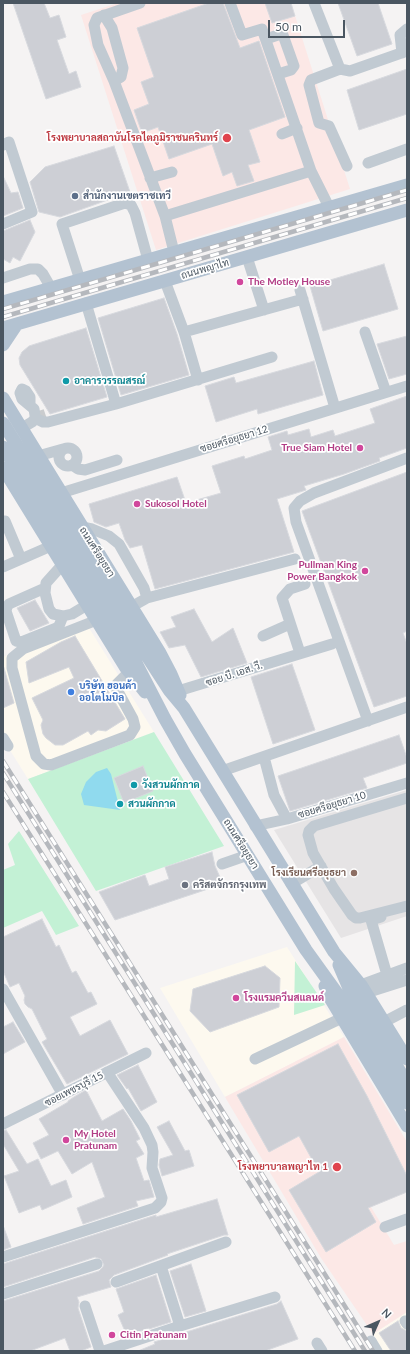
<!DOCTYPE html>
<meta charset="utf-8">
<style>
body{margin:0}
#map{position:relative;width:410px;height:1354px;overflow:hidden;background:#f5f3f3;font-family:Lato,sans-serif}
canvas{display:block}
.frame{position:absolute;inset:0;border:4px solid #4a5661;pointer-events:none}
.north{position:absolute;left:358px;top:1302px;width:40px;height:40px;-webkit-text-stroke:3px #fff;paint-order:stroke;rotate:45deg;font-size:11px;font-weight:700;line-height:16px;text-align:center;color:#4a5661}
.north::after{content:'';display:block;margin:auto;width:14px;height:18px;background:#4a5661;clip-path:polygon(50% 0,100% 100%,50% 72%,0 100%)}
.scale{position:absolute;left:268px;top:20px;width:77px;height:18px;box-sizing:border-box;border:2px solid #4a5661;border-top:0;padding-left:5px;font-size:12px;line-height:14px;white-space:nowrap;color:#4a5661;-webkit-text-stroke:3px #fff;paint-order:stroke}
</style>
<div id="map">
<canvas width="410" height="1354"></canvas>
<div class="frame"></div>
<div class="north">N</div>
<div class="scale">50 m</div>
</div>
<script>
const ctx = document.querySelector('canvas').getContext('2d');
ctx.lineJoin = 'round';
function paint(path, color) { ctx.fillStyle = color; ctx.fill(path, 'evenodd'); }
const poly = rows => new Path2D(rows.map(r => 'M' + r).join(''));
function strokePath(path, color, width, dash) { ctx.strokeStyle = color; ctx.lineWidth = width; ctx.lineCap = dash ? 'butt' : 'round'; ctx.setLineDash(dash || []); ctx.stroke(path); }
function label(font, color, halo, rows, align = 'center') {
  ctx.font = font + ' Lato,Sarabun,sans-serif'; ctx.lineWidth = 3.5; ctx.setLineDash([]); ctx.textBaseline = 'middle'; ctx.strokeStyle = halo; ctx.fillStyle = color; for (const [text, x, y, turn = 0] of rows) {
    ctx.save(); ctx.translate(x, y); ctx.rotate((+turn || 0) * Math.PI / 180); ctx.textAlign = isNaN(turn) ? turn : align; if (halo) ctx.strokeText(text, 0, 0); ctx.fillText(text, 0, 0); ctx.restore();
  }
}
paint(poly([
 [84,620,154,732,28,779,3,739,3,657],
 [287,947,344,1037,225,1097,160,988],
 [407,1312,407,1351,383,1351,373,1334]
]), '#fdf9ef');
paint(poly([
 [407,790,407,916,341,938,274,830]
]), '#e6e4e5');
paint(poly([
 [118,3,291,3,350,189,156,250,81,15],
 [344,1037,407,1142,407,1192,371,1207,394,1245,407,1241,407,1312,373,1334,321,1258,225,1097]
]), '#fce8e6');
paint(poly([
 [154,732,224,846,96,891,28,779],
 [19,831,79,926,56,935,42,911,3,928,3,870,15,865,8,844],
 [295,961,325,1005,294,1015]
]), '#c3f1d5');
paint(poly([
 [107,768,111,774,120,810,84,805,81,794,86,782,96,772]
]), '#90daee');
const building = poly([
 [13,3,44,3,50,18,59,15,66,37,57,40,69,74,76,71,81,87,46,99,13,3],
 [209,3,223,3,240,48,259,41,285,117,249,130,260,162,248,165,254,181,237,186,232,172,223,176,212,144,169,159,158,127,142,133,134,110,149,104,141,82,154,77,137,28,209,3],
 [265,3,291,3,295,16,272,23,265,3],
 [338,3,378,3,392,44,357,56,338,3],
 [407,69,407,114,359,130,347,90,407,69],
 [114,146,130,192,60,217,39,212,30,182,45,167,114,146],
 [3,176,11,193,18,192,23,208,3,216,3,176],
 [30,220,35,232,20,261,13,257,10,263,3,259,3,231,30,220],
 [384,264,398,309,323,331,310,286,384,264],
 [164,298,177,334,189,375,121,395,98,318,164,298],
 [86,328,107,397,50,414,20,365,19,358,22,352,29,346,86,328],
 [407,336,407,374,389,379,377,344,407,336],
 [314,361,323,395,258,414,257,409,216,422,205,386,234,377,236,383,314,361],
 [407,396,407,448,379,458,380,461,344,474,304,486,306,490,303,491,277,499,294,552,155,589,142,545,130,548,125,540,119,523,106,527,94,522,89,504,177,477,186,503,221,493,212,466,244,456,245,459,272,450,268,437,287,431,288,435,309,429,311,437,333,430,335,436,375,423,370,409,407,396],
 [407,472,407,631,403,633,407,644,407,696,374,707,302,511,407,472],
 [35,600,49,623,30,631,17,608,35,600],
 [194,609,212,642,233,628,247,663,201,677,185,645,169,648,160,632,176,627,171,617,194,609],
 [75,636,125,719,106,731,98,730,91,735,88,731,63,745,55,745,46,738,43,734,41,725,43,720,32,698,74,678,69,667,29,683,26,662,61,642,75,636],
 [292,664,315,730,273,744,251,677,292,664],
 [4,668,14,703,3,708,3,669,4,668],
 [399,735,407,758,407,763,363,778,367,788,290,811,278,776,399,735],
 [143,766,153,791,124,803,114,778,143,766],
 [212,852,215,866,223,884,115,920,99,892,145,875,149,886,169,879,165,867,212,852],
 [42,919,56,947,59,945,72,973,76,971,88,993,91,992,97,1004,70,1017,80,1036,110,1020,128,1054,67,1084,42,1042,47,1039,32,1009,28,1007,25,1004,24,1000,25,996,19,983,10,987,3,971,3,937,42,919],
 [265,966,280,978,279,1007,210,1032,190,1011,193,989,265,966],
 [13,1022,25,1042,3,1054,3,1027,13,1022],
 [338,1044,367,1096,407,1176,407,1192,368,1208,376,1222,326,1252,289,1190,319,1172,299,1136,269,1152,237,1095,338,1044],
 [138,1065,157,1102,141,1111,128,1088,127,1089,117,1075,138,1065],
 [86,1090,102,1121,123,1109,131,1121,140,1139,136,1141,144,1154,136,1158,144,1181,149,1180,154,1197,136,1201,138,1206,83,1224,77,1208,105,1197,92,1162,72,1174,58,1151,41,1159,33,1143,49,1135,39,1119,68,1102,68,1101,74,1097,86,1090],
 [169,1121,185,1151,189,1150,194,1166,162,1176,159,1165,160,1159,173,1155,157,1127,169,1121],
 [6,1130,27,1164,38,1159,51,1186,66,1180,72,1197,42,1210,40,1205,19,1213,4,1176,19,1171,3,1144,3,1131,6,1130],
 [217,1199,228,1235,224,1235,167,1254,168,1255,114,1275,109,1280,111,1287,77,1297,79,1302,78,1308,91,1347,81,1351,70,1351,65,1338,30,1351,3,1351,3,1301,99,1271,102,1268,104,1265,101,1259,95,1257,3,1287,3,1264,156,1215,156,1217,217,1199],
 [4,1228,11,1247,3,1250,3,1229,4,1228],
 [191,1264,206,1311,185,1317,170,1271,191,1264],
 [156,1275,171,1322,149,1329,149,1328,127,1336,118,1315,124,1312,116,1289,156,1275],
 [281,1301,298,1339,265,1351,138,1351,155,1344,154,1342,277,1304,281,1301],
 [398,1321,401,1328,407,1331,407,1351,391,1351,379,1333,398,1321]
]);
paint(building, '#cdcfd5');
strokePath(building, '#d7d9de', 1);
strokePath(poly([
 [35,418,50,413]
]), '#caccce', 11, [11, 5.5]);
strokePath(poly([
 [140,3,97,18,94,25,98,45,114,81,165,216,174,252],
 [230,3,242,35,262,29,311,171,329,207],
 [314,3,340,69],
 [104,15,112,28,123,68,121,77,114,81],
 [266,39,281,34,283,35,294,66,291,70,278,74],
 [402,53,400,35,407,29],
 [282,134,297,128],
 [3,145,9,142,32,212,3,224],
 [368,163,407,149],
 [347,166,329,126,319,123,309,85,311,80,340,69,350,71,407,51],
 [150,178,172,172],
 [165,216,311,171],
 [247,257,264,310],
 [3,278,30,269,38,269,43,274,51,288],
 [80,280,62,224,125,203,131,205,135,213,148,260],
 [165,281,184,332,198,380],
 [300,290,335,408],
 [86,303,116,404],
 [184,332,303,299],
 [365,332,386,392],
 [35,418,43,422,48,422,116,404,272,357],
 [22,428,32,422,35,419,35,415,34,409,22,399,20,393,22,389,26,391,30,397,30,405],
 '59 457a9 9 0 1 1 18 0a9 9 0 1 1-18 0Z',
 [38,456,63,449],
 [72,465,78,469,85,470,117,460],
 [61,493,407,386],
 [3,521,5,521,21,559],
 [82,527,92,529,109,536,119,544,144,588,147,598,131,607],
 [63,564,46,583,45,593,49,609,53,614,63,616,72,614,87,605],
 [3,567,51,546],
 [45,588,9,604,7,607,6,611,16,641,21,642,56,628,59,626,63,616],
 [147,598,295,559],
 [97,620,23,649,12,658,12,668,36,756,44,764,51,765,130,735,135,727,133,719,116,688,117,684,129,672],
 [263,636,290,624],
 [300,653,282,598,290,589,305,584],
 [178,691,332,644],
 [368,721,296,522,294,508,300,501,314,493,407,458],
 [3,738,8,746],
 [264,757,274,795,287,819],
 [222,771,407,707],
 [407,798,314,826,309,831,308,835,313,853,334,889,352,915,356,918,360,918,407,906],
 [255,826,287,819,407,783],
 [222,864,248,855],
 [291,884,321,866],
 [381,917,371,920,387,975],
 [361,985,407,968],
 [3,989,63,1095],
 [366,993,407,980],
 [384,1022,407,1010],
 [255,1059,342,1018],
 [3,1124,146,1053],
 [385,1227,407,1219],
 [3,1257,155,1208,161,1202,162,1198,152,1168,153,1152,152,1145,144,1128,107,1072],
 [161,1266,180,1326],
 [116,1282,226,1242],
 [3,1294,97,1264],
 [85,1306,100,1351],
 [405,1321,407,1324],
 [371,1341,377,1351],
 [317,1343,322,1351],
 [104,1351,180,1326,275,1297]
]), '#c1cad2', 11);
strokePath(poly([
 [3,302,407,185],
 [3,328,407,210],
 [3,345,17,324],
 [3,398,160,653,171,674,180,695],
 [3,423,147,656,169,690,184,708,334,952,361,985,407,1059],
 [3,447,135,661,165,719,185,754,306,950,347,1007,407,1103],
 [3,468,126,668,145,692],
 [339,965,348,986,407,1083],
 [325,986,330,998,407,1126]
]), '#b3c2d1', 13);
const rail = poly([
 [3,309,407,190],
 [3,317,407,198],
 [3,761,373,1351],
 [3,773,365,1351],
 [3,792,355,1351]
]);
strokePath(rail, '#b5b8bd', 4.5);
strokePath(rail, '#fff', 3, [9]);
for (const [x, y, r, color] of [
 [227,138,5,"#e0444e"],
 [75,196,4,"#5c6f8a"],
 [240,282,4,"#d1479c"],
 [66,381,4,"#0f9aa8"],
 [360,448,4,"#d1479c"],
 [137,504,4,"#d1479c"],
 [365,571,4,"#d1479c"],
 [71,692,4,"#3f7fe0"],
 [134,785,4,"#0f9aa8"],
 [120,804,4,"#0f9aa8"],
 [354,873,4,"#8d6e63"],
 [185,885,4,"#6b7280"],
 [236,998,4,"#d1479c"],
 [66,1140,4,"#d1479c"],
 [337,1167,5,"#e0444e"],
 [112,1335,4,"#d1479c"]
]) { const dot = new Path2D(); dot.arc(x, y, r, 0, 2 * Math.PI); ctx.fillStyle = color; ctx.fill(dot); strokePath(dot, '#fff', 1.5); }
label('bold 10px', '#be3a42', '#fff', [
 ["โรงพยาบาลสถาบันโรคไตภูมิราชนครินทร์",218,138],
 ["โรงพยาบาลพญาไท 1",328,1167]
], 'right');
label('bold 10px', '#4e5e75', '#fff', [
 ["สำนักงานเขตราชเทวี",83,196]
], 'left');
label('10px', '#4a5661', '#fff', [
 ["ถนนพญาไท",205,269,-16],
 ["ซอยศรีอยุธยา 12",234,439,-17],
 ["ถนนศรีอยุธยา",97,552,58],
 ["ซอย บี. เอส. วี.",234,674,-18],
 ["ซอยศรีอยุธยา 10",332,805,-17],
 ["ถนนศรีอยุธยา",241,844,58],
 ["ซอยเพชรบุรี 15",74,1089,-27]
]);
label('bold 10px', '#b23c85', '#fff', [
 ["The Motley House",248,282],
 ["True Siam Hotel",352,448,"right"],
 ["Sukosol Hotel",145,504],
 ["Pullman King",357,565,"right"],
 ["Power Bangkok",357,577,"right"],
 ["โรงแรมควีนสแลนด์",244,998],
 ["My Hotel",74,1134],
 ["Pratunam",74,1146],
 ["Citin Pratunam",120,1335]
], 'left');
label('bold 10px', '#0d838f', '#fff', [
 ["อาคารวรรณสรณ์",74,381],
 ["วังสวนผักกาด",142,785],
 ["สวนผักกาด",128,804]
], 'left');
label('bold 10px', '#366cbe', '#fff', [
 ["บริษัท ฮอนด้า",79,686],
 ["ออโตโมบิล",79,698]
], 'left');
label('bold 10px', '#785e54', '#fff', [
 ["โรงเรียนศรีอยุธยา",346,873]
], 'right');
label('bold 10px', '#5b616d', '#fff', [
 ["คริสตจักรกรุงเทพ",193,885]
], 'left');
</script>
